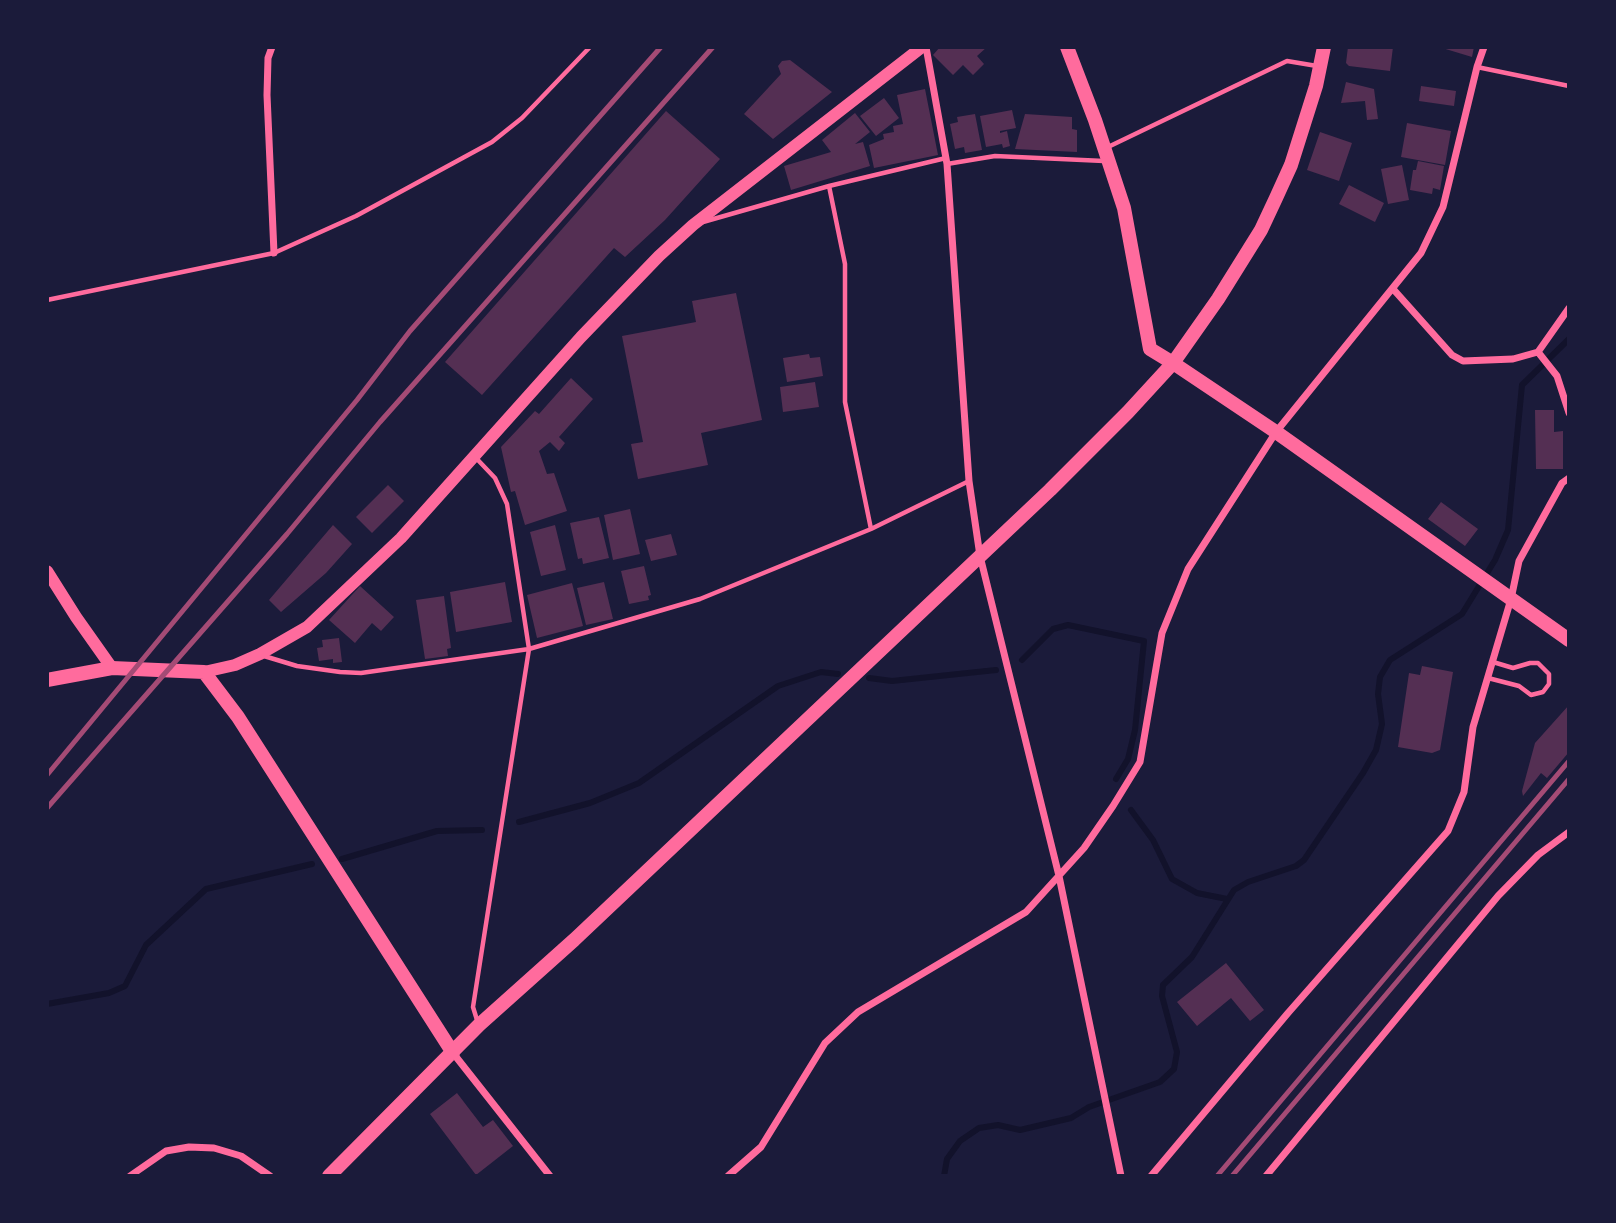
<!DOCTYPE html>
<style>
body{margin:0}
#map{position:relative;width:1616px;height:1223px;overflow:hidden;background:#1b1b3a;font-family:"Varela Round",sans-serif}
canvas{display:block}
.frame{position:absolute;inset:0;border:49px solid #1b1b3a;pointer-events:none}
</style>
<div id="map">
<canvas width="1616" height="1223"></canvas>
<div class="frame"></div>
</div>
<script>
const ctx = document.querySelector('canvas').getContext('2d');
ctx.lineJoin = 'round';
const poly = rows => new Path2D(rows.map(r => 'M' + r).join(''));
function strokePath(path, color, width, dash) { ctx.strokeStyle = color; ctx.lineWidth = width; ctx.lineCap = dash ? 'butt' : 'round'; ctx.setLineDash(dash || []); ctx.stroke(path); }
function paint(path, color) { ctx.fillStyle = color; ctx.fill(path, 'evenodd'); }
strokePath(poly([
 [1022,660,1053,629,1068,625,1144,641,1135,730,1128,759,1116,779],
 [869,678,892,681,996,670],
 [1131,810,1153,840,1172,879,1197,893,1227,899],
 [519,822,590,803,639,783,778,686,821,672,838,674],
 [342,859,437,831,482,830],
 [47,1004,109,993,125,986,146,945,206,889,312,864],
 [944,1176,947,1159,960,1141,979,1128,998,1125,1020,1130,1071,1118,1089,1107,1160,1082,1174,1069,1177,1052,1162,996,1163,985,1192,957,1234,890,1248,882,1296,866,1304,860,1363,773,1376,750,1382,724,1378,694,1380,677,1390,660,1462,614,1495,560,1508,530,1522,385,1569,339]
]), '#12122b', 6);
paint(poly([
 [940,47,987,47,977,56,984,64,973,75,963,65,953,75,933,55],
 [1348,47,1393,47,1390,71,1349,66,1346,63],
 [1439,47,1474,47,1472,57],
 [790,60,832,92,773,139,744,114,781,74,778,66,782,61],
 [1346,82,1374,89,1378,119,1367,120,1365,101,1341,103],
 [1421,86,1456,91,1454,106,1419,101],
 [925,89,938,155,874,168,869,145,884,139,883,134,894,132,893,126,903,124,897,95],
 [884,98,899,118,876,136,860,116],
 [1012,110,1016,128,1000,131,1000,133,1007,131,1010,146,1003,148,1002,144,986,147,980,116],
 [666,111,720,159,665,220,625,257,614,248,482,395,445,362],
 [855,113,870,132,855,144,863,142,870,166,791,190,784,166,831,152,822,140],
 [975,114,982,150,965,153,964,147,955,149,950,124,958,122,957,117],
 [1025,114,1072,117,1072,129,1077,130,1077,152,1015,149],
 [1407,123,1451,131,1445,165,1401,157],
 [1320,132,1352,143,1339,181,1307,170],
 [1418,161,1444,166,1440,190,1433,188,1432,194,1410,190,1413,170,1416,170],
 [1402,165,1409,200,1388,204,1381,169],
 [1349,185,1384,203,1375,222,1339,204],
 [736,293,762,420,701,433,708,465,638,479,631,444,643,442,622,336,696,322,692,301],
 [809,354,810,358,820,357,823,376,787,382,783,358],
 [571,378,593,399,559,437,565,443,559,451,550,442,539,451,547,474,554,473,567,511,525,525,515,491,511,492,501,447,535,411,539,414],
 [815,382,819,407,783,412,780,387],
 [1535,410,1554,410,1554,432,1563,431,1563,469,1536,469],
 [388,485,404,501,372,533,356,517],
 [1441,502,1478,529,1465,546,1428,519],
 [630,509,640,554,613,560,604,515],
 [599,517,609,558,583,564,582,558,578,559,570,523],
 [333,525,352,544,326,573,281,612,269,600],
 [555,525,566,570,541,576,530,532],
 [671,534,677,555,651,561,645,540],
 [644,566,651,595,648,596,649,600,629,604,621,571],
 [505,582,512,622,456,632,450,592],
 [604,582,613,619,586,625,577,588],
 [572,583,583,626,537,638,527,595],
 [360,586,394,617,381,631,372,623,355,643,329,620],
 [444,596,451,648,447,649,448,656,425,659,416,600],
 [339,638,342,662,333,663,333,659,319,661,317,648,323,647,322,640],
 [1422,666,1453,672,1440,750,1432,753,1398,747,1409,673,1420,675],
 [1569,705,1569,752,1547,778,1541,773,1523,796,1522,791,1535,743],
 [1226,963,1264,1010,1250,1021,1231,998,1197,1026,1177,1002],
 [457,1093,483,1127,493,1120,513,1146,476,1175,430,1114]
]), '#542f53');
strokePath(poly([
 [1477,67,1569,86],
 [1108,147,1287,61,1317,66],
 [947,164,995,156,1104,161],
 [829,186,845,264,845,402,871,529],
 [703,222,829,186,946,158],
 [47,300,274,253,356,216,492,142,522,118,590,47],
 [476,458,495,478,507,504,529,649,473,1007,477,1020],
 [264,656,297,666,340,672,361,673,529,649,700,599,871,529,969,481],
 [1488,678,1519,686,1531,695,1543,692,1549,684,1549,674,1538,663,1530,663,1513,668,1493,662]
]), '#ff6b9d', 4.5);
strokePath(poly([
 [272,47,268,58,267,95,274,253],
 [926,47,947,164,969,481,980,556,1059,876,1121,1176],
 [1394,290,1452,355,1463,361,1513,359,1538,352,1569,308],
 [1538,352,1557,376,1569,413],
 [453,1053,550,1176],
 [130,1176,166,1151,189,1147,214,1148,241,1156,270,1176],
 [728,1176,761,1147,825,1043,858,1012,1026,912,1084,848,1113,806,1140,762,1162,633,1188,569,1276,432,1421,253,1443,207,1477,67,1484,47],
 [1151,1176,1288,1013,1448,831,1464,792,1473,727,1511,599,1519,561,1562,483,1569,478],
 [1266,1176,1498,896,1538,855,1569,832]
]), '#ff6b9d', 7);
strokePath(poly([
 [47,571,76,617,112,668],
 [204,672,235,665,260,654,307,627,401,538,581,337,659,256,693,225,922,47]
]), '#ff6b9d', 12);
strokePath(poly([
 [1067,47,1095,120,1124,208,1150,349,1173,363],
 [47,680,112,668,204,672,238,717,453,1053],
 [329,1176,479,1025,574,940,1050,490,1128,412,1173,363,1218,299,1261,230,1276,198,1291,165,1316,86,1324,47]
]), '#ff6b9d', 14);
strokePath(poly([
 [1173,363,1276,432,1569,640]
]), '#ff6b9d', 14);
strokePath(poly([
 [47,775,357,400,410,331,661,47],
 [47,808,287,534,380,422,713,47],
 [1217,1176,1569,761],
 [1232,1176,1569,779]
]), '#a44b75', 5);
</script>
